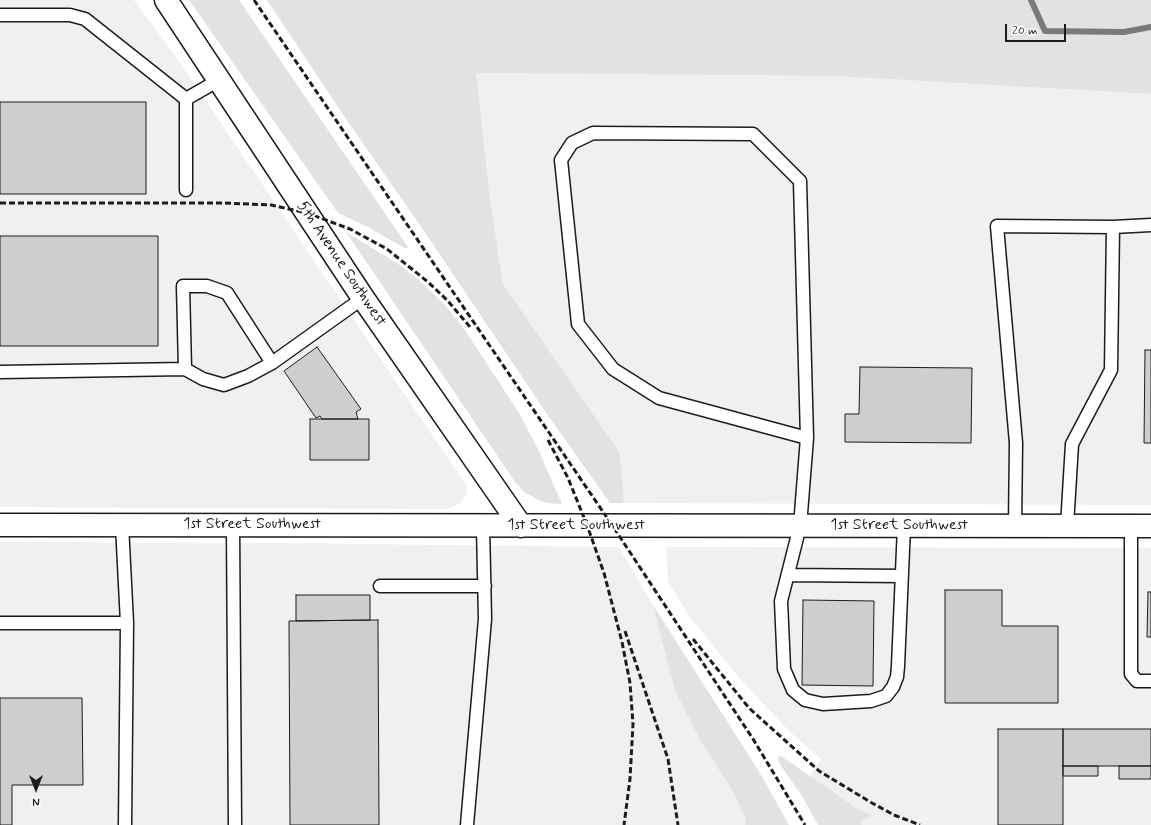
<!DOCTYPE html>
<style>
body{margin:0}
#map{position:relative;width:1151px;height:825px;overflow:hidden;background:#fff;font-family:Mynerve,sans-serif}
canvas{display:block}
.north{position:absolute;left:16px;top:769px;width:40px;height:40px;-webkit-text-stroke:3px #fff;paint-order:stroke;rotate:180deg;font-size:11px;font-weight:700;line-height:16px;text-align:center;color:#1c1c1c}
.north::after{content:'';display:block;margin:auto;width:14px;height:18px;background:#1c1c1c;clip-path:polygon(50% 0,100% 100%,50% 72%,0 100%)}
.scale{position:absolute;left:1005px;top:24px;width:61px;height:18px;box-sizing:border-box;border:2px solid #1c1c1c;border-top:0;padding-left:5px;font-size:12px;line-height:14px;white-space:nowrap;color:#1c1c1c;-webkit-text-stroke:3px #fff;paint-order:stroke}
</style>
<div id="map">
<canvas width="1151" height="825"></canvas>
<div class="north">N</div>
<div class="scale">20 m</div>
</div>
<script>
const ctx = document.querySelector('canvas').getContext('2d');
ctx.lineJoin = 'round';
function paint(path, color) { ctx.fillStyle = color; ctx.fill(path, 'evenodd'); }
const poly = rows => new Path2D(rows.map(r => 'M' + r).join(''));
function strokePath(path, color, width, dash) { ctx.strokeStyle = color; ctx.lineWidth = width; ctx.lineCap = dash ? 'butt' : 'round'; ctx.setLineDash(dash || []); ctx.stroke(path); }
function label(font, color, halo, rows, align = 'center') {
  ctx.font = font + ' Mynerve,sans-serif'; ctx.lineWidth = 4; ctx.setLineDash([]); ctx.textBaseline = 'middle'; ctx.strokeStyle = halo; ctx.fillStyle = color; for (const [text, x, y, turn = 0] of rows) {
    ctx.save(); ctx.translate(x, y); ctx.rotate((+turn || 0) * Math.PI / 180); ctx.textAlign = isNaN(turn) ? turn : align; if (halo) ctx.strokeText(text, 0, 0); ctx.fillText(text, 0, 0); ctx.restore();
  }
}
paint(poly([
 [0,0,134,0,174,54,466,485,467,492,461,503,448,509,0,507],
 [475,73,834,76,1151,94,1151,505,624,503,620,453,503,284,490,200],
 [0,542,274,543,619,547,653,605,675,691,700,740,735,795,746,820,745,825,0,825],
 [666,547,1151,548,1151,825,862,825,860,822,871,815,856,808,809,777,821,759,790,732,740,679,690,617,668,582]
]), '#f0f0f0');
paint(poly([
 [189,0,239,0,408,247,406,249,366,226,338,213],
 [267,0,1151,0,1151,94,834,76,476,73,490,200,503,284,620,453,624,503,610,503,549,417,426,234,344,116],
 [346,232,397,263,419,280,445,305,465,330,519,413,538,449,562,504,547,503,536,499,523,491,515,482],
 [653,605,760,773,789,825,745,825,746,820,735,795,700,740,675,691],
 [781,756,856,808,872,815,860,822,862,825,818,825,802,796,779,763,778,757]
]), '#e2e2e2');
strokePath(poly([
 [1031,0,1045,31,1124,32,1151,27]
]), '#7a7a7a', 6);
const building = poly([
 [0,102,146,102,146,194,0,194,0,102],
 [0,236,158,236,158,346,0,346,0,236],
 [317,347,361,409,356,412,358,419,322,419,320,416,316,418,284,371,317,347],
 [1145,350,1151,350,1151,443,1144,443,1145,350],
 [860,367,972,368,971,443,845,442,845,414,859,414,860,367],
 [310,419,369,419,369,460,310,460,310,419],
 [945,590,1002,590,1002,626,1058,626,1058,703,945,703,945,590],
 [1148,592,1151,592,1151,637,1147,637,1148,592],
 [296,595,370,595,370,620,296,621,296,595],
 [803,600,874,601,873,686,802,685,803,600],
 [378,620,379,825,290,825,289,621,378,620],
 [0,698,82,698,83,785,12,785,12,825,0,825,0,698],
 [998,729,1063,729,1063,825,998,825,998,729],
 [1063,729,1151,729,1151,766,1063,766,1063,729],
 [1063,766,1098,766,1098,776,1063,776,1063,766],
 [1119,766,1151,766,1151,779,1119,779,1119,766]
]);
paint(building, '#cecece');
strokePath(building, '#1c1c1c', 1);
const service = poly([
 [0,15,70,15,85,19,186,99],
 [186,190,186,99,219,80],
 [272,363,248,376,224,385,203,379,185,369,183,286,207,286,227,293,272,363,363,298],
 [0,372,185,369],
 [807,438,659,398,613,369,578,324,561,160,572,143,593,133,753,134,800,181,807,438,800,526,781,601,784,669,793,690,805,700,823,704,871,701,886,696,893,687,897,677,898,666,904,526],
 [122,525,127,623,125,825],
 [233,525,235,825],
 [1015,526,1016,443,997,226,1113,227,1151,225],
 [1067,526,1072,444,1111,370,1113,227],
 [1131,526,1131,674,1137,681,1151,681],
 [788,575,902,576],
 [380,586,485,586],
 [0,623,127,623],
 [467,825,485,619,483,526]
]);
const tertiary = poly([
 [166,0,363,298,521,526],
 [0,525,1151,526]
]);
strokePath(service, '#1c1c1c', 15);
strokePath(tertiary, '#1c1c1c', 25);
strokePath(service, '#fff', 12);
strokePath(tertiary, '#fff', 22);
strokePath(poly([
 [254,0,612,525,753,739,805,825],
 [0,203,224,203,271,205,307,213,350,229,387,249,428,282,447,300,470,327],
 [548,440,568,478,587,525,604,573,622,642,630,683,633,724,630,779,624,825],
 [625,631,668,759,678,825],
 [693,639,749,708,819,771,872,803,894,815,920,825]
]), '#1c1c1c', 3, [6, 3]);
label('16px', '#1c1c1c', '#fff', [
 ["5th Avenue Southwest",341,264,56],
 ["1st Street Southwest",252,525],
 ["1st Street Southwest",576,526],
 ["1st Street Southwest",899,526]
]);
</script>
